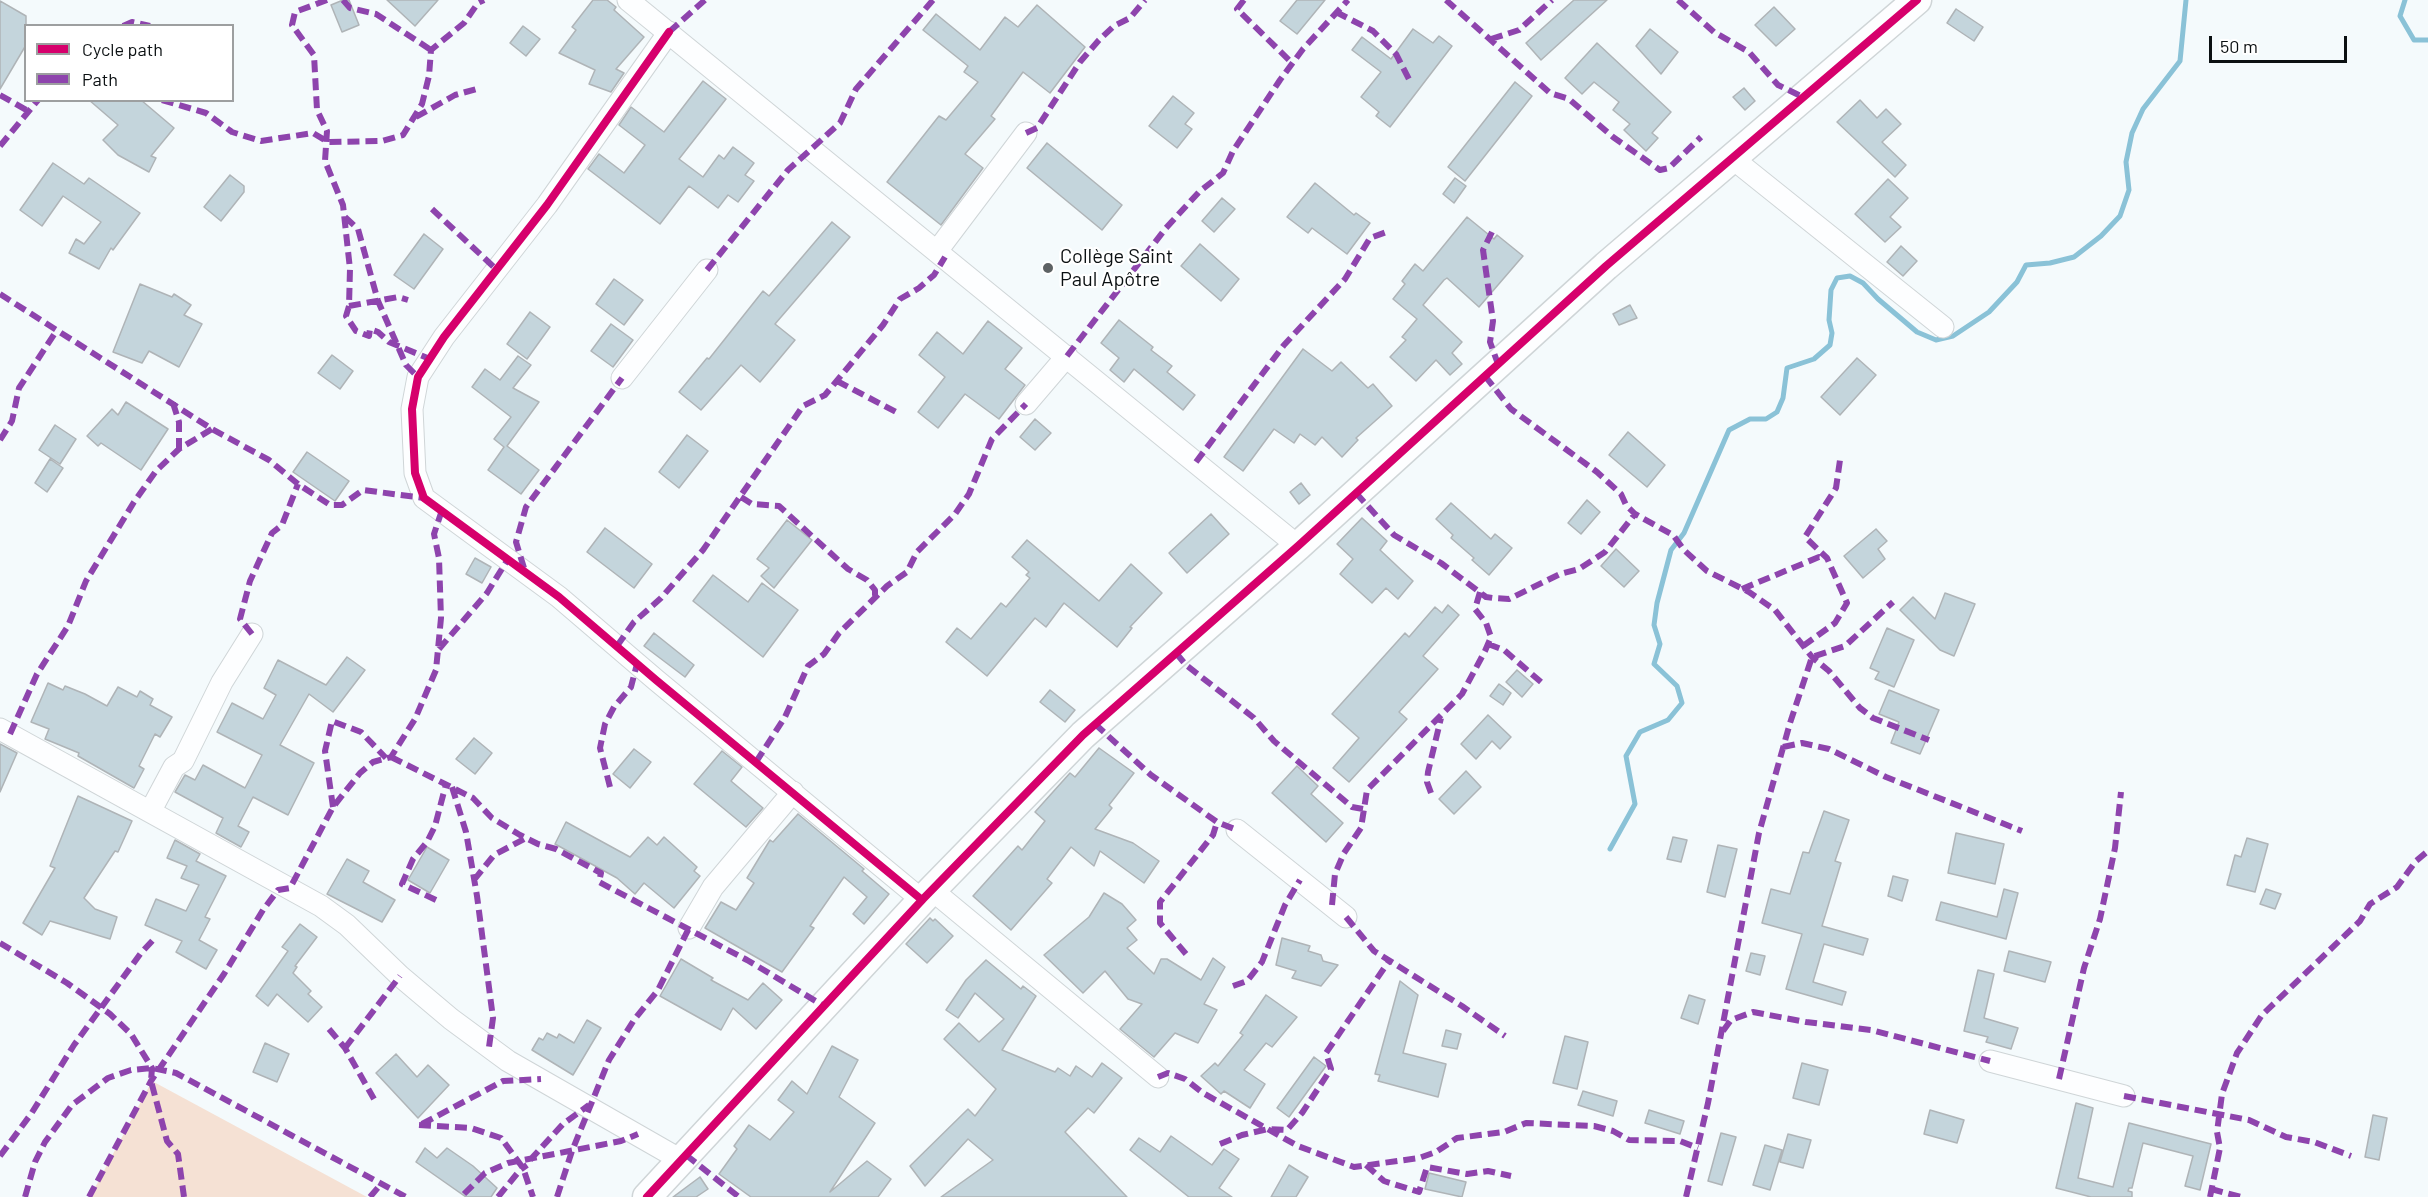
<!DOCTYPE html>
<meta charset="utf-8">
<style>
body{margin:0}
#map{position:relative;width:2428px;height:1197px;overflow:hidden;background:#f4fafc;font-family:Barlow,sans-serif}
canvas{display:block}
.legend{position:absolute;left:24px;top:24px;width:210px;height:78px;box-sizing:border-box;background:#fff;border:2px solid #9d9fa0;margin:0;padding:8px 10px;list-style:none;font-size:18px;color:#0b1012}
.legend li{display:flex;align-items:center;gap:12px;height:30px}
.legend b{width:30px;border:2px solid #9d9fa0}
.scale{position:absolute;left:2209px;top:36px;width:138px;height:27px;box-sizing:border-box;border:3px solid #0b1012;border-top:0;padding-left:8px;font-size:18px;line-height:21px;white-space:nowrap;color:#0b1012;-webkit-text-stroke:4px #fff;paint-order:stroke}
</style>
<div id="map">
<canvas width="2428" height="1197"></canvas>
<ul class="legend">
<li><b style="height:8px;background:#d6006c"></b>Cycle path</li>
<li><b style="height:8px;background:#8e44ad"></b>Path</li>
</ul>
<div class="scale">50 m</div>
</div>
<script>
const ctx = document.querySelector('canvas').getContext('2d');
ctx.lineJoin = 'round';
function paint(path, color) { ctx.fillStyle = color; ctx.fill(path, 'evenodd'); }
const poly = rows => new Path2D(rows.map(r => 'M' + r).join(''));
function strokePath(path, color, width, dash) { ctx.strokeStyle = color; ctx.lineWidth = width; ctx.lineCap = dash ? 'butt' : 'round'; ctx.setLineDash(dash || []); ctx.stroke(path); }
function label(font, color, halo, rows, align = 'center') {
  ctx.font = font + ' Barlow,sans-serif'; ctx.lineWidth = 4.5; ctx.setLineDash([]); ctx.textBaseline = 'middle'; ctx.strokeStyle = halo; ctx.fillStyle = color; for (const [text, x, y, turn = 0] of rows) {
    ctx.save(); ctx.translate(x, y); ctx.rotate((+turn || 0) * Math.PI / 180); ctx.textAlign = isNaN(turn) ? turn : align; if (halo) ctx.strokeText(text, 0, 0); ctx.fillText(text, 0, 0); ctx.restore();
  }
}
paint(poly([
 [152,1081,367,1197,90,1197]
]), '#f5e1d4');
strokePath(poly([
 [2405,0,2400,16,2414,40,2428,40],
 [1610,849,1635,804,1626,756,1640,732,1668,720,1682,703,1677,686,1654,664,1660,644,1654,625,1657,603,1671,550,1684,533,1729,430,1750,419,1766,419,1777,412,1783,398,1787,368,1814,359,1830,345,1832,333,1829,320,1831,290,1837,278,1850,276,1863,283,1878,299,1917,332,1936,340,1953,336,1989,312,2017,282,2026,265,2050,263,2074,257,2101,236,2120,216,2129,190,2126,162,2132,133,2143,109,2180,61,2186,0]
]), '#8ac2d7', 5);
const building = poly([
 [343,0,349,0,359,25,342,32,331,5,343,0],
 [387,0,438,0,415,26,387,0],
 [593,0,607,0,616,7,614,10,644,37,616,69,624,73,611,92,589,84,595,70,559,53,576,30,572,27,593,0],
 [1297,0,1325,0,1297,34,1280,21,1297,0],
 [1574,0,1607,0,1541,60,1526,43,1574,0],
 [0,1,26,16,26,45,0,89,0,1],
 [1037,5,1085,47,1050,93,1023,72,991,116,995,119,965,154,983,168,941,225,887,182,939,116,946,120,978,82,964,72,968,66,923,30,936,14,980,50,1005,17,1018,27,1037,5],
 [1774,7,1795,29,1776,46,1755,25,1774,7],
 [1956,9,1983,27,1974,41,1947,23,1956,9],
 [523,26,540,39,526,56,510,43,523,26],
 [1413,29,1433,43,1439,36,1452,46,1390,127,1376,116,1379,112,1361,97,1381,72,1352,50,1362,37,1391,59,1413,29],
 [1650,29,1678,52,1661,74,1636,46,1650,29],
 [1597,43,1671,112,1652,133,1658,138,1646,151,1624,130,1630,124,1613,110,1619,102,1594,82,1582,94,1565,78,1597,43],
 [703,81,726,99,679,159,703,177,719,155,724,159,733,147,754,163,745,175,754,181,738,202,728,195,718,208,689,186,660,224,588,169,599,154,624,173,645,145,619,125,631,107,664,132,703,81],
 [1515,82,1532,96,1465,181,1448,167,1515,82],
 [1744,88,1755,101,1745,110,1733,97,1744,88],
 [1173,96,1194,113,1185,124,1192,129,1177,148,1149,126,1173,96],
 [89,100,141,100,174,128,151,156,156,158,149,172,118,155,103,140,118,125,89,100],
 [1860,100,1877,118,1886,109,1901,124,1882,142,1906,165,1895,177,1837,122,1860,100],
 [1047,143,1122,205,1102,230,1027,168,1047,143],
 [53,163,84,184,89,178,140,213,113,250,111,248,99,269,69,253,76,239,84,244,101,222,63,196,42,226,20,210,53,163],
 [230,175,244,186,244,192,221,221,204,207,230,175],
 [1455,178,1466,186,1454,203,1443,194,1455,178],
 [1888,179,1908,198,1890,217,1901,227,1885,242,1855,214,1888,179],
 [1315,183,1354,215,1356,213,1370,223,1347,254,1312,228,1308,233,1287,217,1315,183],
 [1222,198,1235,209,1214,232,1202,221,1222,198],
 [1467,217,1494,239,1497,235,1523,256,1479,307,1447,278,1444,280,1423,305,1462,342,1452,353,1462,364,1450,375,1436,360,1416,381,1390,357,1406,340,1402,337,1417,319,1393,299,1405,284,1402,281,1415,264,1423,271,1467,217],
 [832,222,850,237,775,324,795,340,760,382,741,365,701,410,679,392,707,358,709,359,763,291,769,296,832,222],
 [424,234,443,249,414,289,394,275,424,234],
 [1200,244,1239,279,1221,301,1181,266,1200,244],
 [1901,246,1917,261,1903,276,1887,262,1901,246],
 [614,279,643,300,624,325,596,304,614,279],
 [140,284,172,297,174,294,191,305,184,315,202,324,179,367,149,351,142,363,113,352,140,284],
 [1630,305,1637,318,1619,325,1613,314,1630,305],
 [530,312,550,327,527,359,507,344,530,312],
 [1119,320,1153,347,1151,350,1172,366,1167,372,1195,395,1183,410,1134,369,1124,382,1110,370,1119,358,1101,343,1119,320],
 [988,321,1022,348,1005,369,1025,385,999,419,965,394,938,428,918,412,945,377,919,355,937,332,963,354,988,321],
 [611,324,633,340,613,367,591,351,611,324],
 [1303,349,1332,371,1341,362,1368,388,1373,384,1392,406,1356,438,1358,440,1342,457,1322,437,1315,445,1300,434,1294,443,1274,429,1243,471,1224,457,1303,349],
 [332,355,353,371,340,389,318,373,332,355],
 [518,356,531,365,513,388,539,402,507,446,539,470,521,494,488,470,504,447,494,439,511,417,472,387,485,369,500,380,518,356],
 [1857,358,1876,375,1840,415,1821,397,1857,358],
 [126,402,168,429,141,470,101,443,98,446,87,436,112,409,118,415,126,402],
 [1035,419,1051,433,1035,450,1020,437,1035,419],
 [55,425,76,439,60,464,39,450,55,425],
 [1628,432,1665,465,1647,487,1609,455,1628,432],
 [687,435,708,451,679,488,659,472,687,435],
 [307,452,349,481,335,501,293,472,307,452],
 [50,459,63,468,47,492,35,483,50,459],
 [1301,483,1310,495,1299,504,1290,492,1301,483],
 [1587,500,1600,512,1581,534,1568,523,1587,500],
 [1451,503,1491,539,1495,534,1512,548,1489,575,1472,560,1474,558,1451,538,1453,535,1436,519,1451,503],
 [1211,514,1229,534,1187,573,1169,553,1211,514],
 [1362,518,1387,541,1380,550,1413,581,1398,599,1386,588,1372,603,1340,574,1353,559,1337,544,1362,518],
 [787,520,812,540,774,588,761,576,769,568,757,559,787,520],
 [605,528,652,564,634,588,587,552,605,528],
 [1876,529,1887,541,1878,549,1885,559,1863,578,1844,556,1876,529],
 [1027,540,1099,601,1131,564,1162,593,1130,627,1132,628,1117,647,1064,603,1046,627,1035,618,987,676,946,642,957,628,971,639,1001,603,1006,607,1030,578,1026,575,1029,572,1012,557,1027,540],
 [1616,549,1639,571,1624,587,1601,566,1616,549],
 [475,558,491,567,482,583,466,574,475,558],
 [713,575,748,602,762,583,798,610,763,657,693,601,713,575],
 [1945,593,1975,604,1954,656,1940,650,1900,610,1913,597,1935,619,1945,593],
 [1448,605,1459,615,1423,656,1438,669,1399,712,1407,719,1349,782,1333,768,1359,738,1332,714,1405,633,1409,637,1435,607,1442,613,1448,605],
 [1887,628,1914,640,1894,687,1875,679,1879,672,1870,668,1887,628],
 [654,633,694,665,685,677,644,646,654,633],
 [347,657,365,670,333,712,309,694,280,745,314,763,288,815,253,797,238,826,249,832,241,847,216,833,223,818,175,792,185,775,195,780,203,765,245,788,262,755,217,732,232,703,263,719,276,695,264,688,278,660,326,685,347,657],
 [1517,670,1533,684,1522,697,1506,682,1517,670],
 [48,683,63,690,65,686,85,694,107,706,118,687,137,697,140,691,153,699,150,705,172,717,160,737,155,734,139,766,144,769,134,788,78,756,79,753,45,739,49,729,31,722,48,683],
 [1499,684,1511,693,1503,705,1490,696,1499,684],
 [1050,690,1075,710,1065,722,1040,702,1050,690],
 [1889,690,1939,710,1920,754,1891,743,1899,722,1879,714,1889,690],
 [1488,715,1511,737,1500,749,1492,741,1476,759,1461,744,1488,715],
 [474,738,492,753,475,774,456,759,474,738],
 [0,744,17,753,0,792,0,744],
 [1099,748,1134,773,1109,805,1112,808,1095,829,1133,843,1159,861,1144,883,1100,851,1094,866,1071,847,1047,879,1052,883,1011,930,973,896,1018,846,1022,850,1045,821,1035,812,1070,773,1075,777,1099,748],
 [634,749,651,762,630,788,613,774,634,749],
 [722,751,742,767,731,781,763,808,746,827,694,784,722,751],
 [1297,766,1318,786,1311,794,1343,823,1326,842,1272,793,1297,766],
 [1466,771,1481,787,1454,814,1439,799,1466,771],
 [78,796,132,821,118,852,115,851,84,898,95,909,117,917,110,939,50,921,42,935,23,923,55,868,50,866,78,796],
 [1824,811,1849,820,1835,861,1841,863,1822,926,1868,939,1863,955,1824,944,1813,982,1846,992,1842,1005,1786,989,1802,934,1762,923,1771,889,1790,894,1803,852,1809,853,1824,811],
 [798,814,864,869,862,871,889,894,864,924,853,914,867,897,844,877,810,926,814,928,782,972,705,928,721,902,736,910,754,883,747,878,770,840,773,842,798,814],
 [566,822,630,857,648,837,657,845,664,837,697,867,694,871,700,876,674,908,644,883,635,894,617,878,555,844,566,822],
 [1956,833,2004,844,1995,884,1948,873,1956,833],
 [1673,837,1687,840,1681,862,1667,859,1673,837],
 [2247,838,2268,844,2255,892,2227,885,2235,855,2241,857,2247,838],
 [175,840,200,854,196,861,226,876,205,917,210,919,199,940,217,950,206,969,176,952,182,941,145,925,156,899,186,911,199,885,181,878,187,866,167,858,175,840],
 [1718,845,1737,849,1725,897,1707,892,1718,845],
 [427,847,449,860,430,893,408,880,427,847],
 [347,859,369,871,363,882,395,900,382,922,327,894,347,859],
 [1893,876,1908,880,1902,901,1888,896,1893,876],
 [2004,889,2018,893,2006,939,1936,920,1941,902,1997,917,2004,889],
 [2266,889,2281,894,2275,909,2260,904,2266,889],
 [1104,893,1122,904,1136,920,1127,928,1137,940,1127,948,1154,974,1161,959,1167,959,1201,980,1213,958,1225,967,1204,1004,1217,1010,1198,1043,1175,1033,1154,1057,1120,1029,1142,1004,1128,999,1105,971,1083,993,1044,955,1089,917,1104,893],
 [930,918,933,921,935,919,953,936,927,963,906,944,930,918],
 [300,924,317,937,295,966,297,967,293,973,311,991,308,994,322,1007,308,1022,277,994,268,1006,256,996,288,951,282,947,300,924],
 [1282,938,1310,946,1308,951,1321,955,1323,961,1338,965,1321,986,1292,978,1296,971,1276,965,1282,938],
 [2009,951,2051,962,2045,982,2004,971,2009,951],
 [1751,953,1765,956,1760,975,1746,971,1751,953],
 [681,959,713,978,711,980,748,1000,763,983,782,1000,756,1029,733,1008,721,1030,660,996,681,959],
 [986,960,1021,989,1023,986,1036,996,1002,1050,1055,1072,1058,1068,1070,1076,1076,1066,1092,1077,1102,1063,1122,1078,1094,1113,1088,1108,1065,1132,1127,1197,941,1197,993,1160,968,1139,925,1186,910,1166,968,1109,975,1116,996,1089,944,1039,959,1023,979,1042,1004,1019,975,993,958,1018,946,1010,966,980,986,960],
 [1978,970,1994,974,1984,1018,2018,1028,2011,1049,1986,1042,1988,1037,1964,1031,1978,970],
 [1400,981,1418,995,1403,1053,1446,1064,1438,1097,1378,1081,1380,1075,1375,1074,1400,981],
 [1266,995,1297,1017,1272,1047,1266,1043,1244,1070,1265,1084,1250,1108,1224,1091,1221,1094,1201,1076,1215,1063,1218,1066,1243,1035,1240,1033,1266,995],
 [1689,995,1705,1000,1698,1024,1681,1018,1689,995],
 [587,1020,601,1028,573,1075,532,1050,539,1038,543,1040,547,1033,557,1038,559,1034,574,1043,587,1020],
 [1446,1030,1461,1034,1457,1049,1442,1046,1446,1030],
 [1565,1036,1588,1042,1577,1089,1553,1083,1565,1036],
 [265,1043,289,1054,277,1082,253,1072,265,1043],
 [832,1046,858,1060,839,1097,875,1123,830,1192,867,1161,891,1179,878,1197,751,1197,719,1174,737,1149,734,1146,749,1125,770,1140,794,1112,778,1100,792,1081,807,1094,832,1046],
 [396,1054,417,1077,428,1065,449,1085,418,1118,376,1073,396,1054],
 [1314,1057,1326,1066,1289,1117,1277,1108,1314,1057],
 [1802,1063,1828,1070,1819,1105,1793,1098,1802,1063],
 [1583,1091,1617,1101,1613,1116,1578,1105,1583,1091],
 [2076,1103,2093,1108,2078,1178,2113,1187,2129,1123,2211,1144,2200,1190,2185,1186,2193,1156,2143,1143,2132,1188,2129,1188,2128,1191,2132,1192,2132,1197,2091,1197,2056,1188,2076,1103],
 [1649,1110,1684,1121,1680,1134,1645,1123,1649,1110],
 [1930,1110,1964,1120,1957,1143,1924,1134,1930,1110],
 [2373,1115,2387,1118,2379,1160,2365,1157,2373,1115],
 [1721,1133,1736,1137,1722,1185,1708,1181,1721,1133],
 [1788,1134,1811,1140,1803,1168,1780,1162,1788,1134],
 [1171,1136,1212,1165,1224,1149,1239,1159,1219,1188,1232,1197,1189,1197,1130,1150,1139,1138,1160,1152,1171,1136],
 [1765,1145,1782,1150,1770,1190,1753,1185,1765,1145],
 [425,1148,437,1158,447,1148,473,1166,497,1188,491,1197,466,1197,416,1162,425,1148],
 [1289,1165,1308,1177,1296,1197,1271,1197,1289,1165],
 [1429,1173,1466,1182,1462,1197,1425,1189,1429,1173],
 [700,1177,708,1189,696,1197,673,1197,700,1177]
]);
paint(building, '#c4d5dc');
strokePath(building, '#afb4b7', 1.5);
const street = poly([
 [628,0,1298,546],
 [669,32,547,205,444,337,418,377,412,409,415,473,424,498,559,597,656,680,922,900],
 [1732,158,1943,327],
 [937,251,1026,133],
 [622,378,707,270],
 [1026,404,1067,356],
 [0,729,321,906,347,925,400,976,451,1019,508,1061,681,1160],
 [151,810,174,767,183,761,222,682,252,634],
 [1237,830,1346,917],
 [932,890,1158,1077],
 [689,928,713,887,793,792],
 [1990,1061,2124,1096]
]);
const secondary = poly([
 [647,1197,923,899,1083,735,1298,546,1606,266,1917,0]
]);
strokePath(street, '#cfd5d7', 23);
strokePath(secondary, '#cfd5d7', 31);
strokePath(street, '#fdfeff', 21);
strokePath(secondary, '#fdfeff', 28);
strokePath(poly([
 [327,0,295,12,292,25,314,55,317,110,327,131,325,161,343,205,350,269,349,306,346,316,356,331,369,336,370,329,378,332,389,342,430,359],
 [343,0,350,8,376,14,431,50],
 [1244,0,1237,9,1292,63],
 [1446,0,1550,93,1569,99,1613,137,1660,170,1669,168,1701,137],
 [1678,0,1714,32,1749,52,1778,85,1803,97],
 [1336,12,1373,31,1396,54,1411,83],
 [123,26,132,22,150,26],
 [669,32,705,0],
 [1491,39,1519,30,1552,0],
 [0,95,30,112],
 [162,100,206,113,232,132,261,141,313,133,328,142,382,141,403,135,422,104,429,76,431,50,464,23,478,3,484,0],
 [416,117,455,95,480,88],
 [1026,133,1037,128,1080,62,1099,40,1114,26,1130,18,1145,0],
 [0,146,38,100],
 [432,209,497,270],
 [345,217,358,229,378,301,406,365,418,377],
 [1492,232,1483,250,1493,321,1490,342,1498,364],
 [707,270,788,170,840,123,856,89,933,0],
 [0,294,212,429,269,460,298,484,330,505,342,505,363,490,424,498],
 [349,306,398,297,408,300],
 [1067,356,1166,228,1199,192,1223,173,1233,151,1280,80,1303,49,1348,0],
 [1485,376,1511,409,1597,472,1621,494,1626,505,1635,514,1673,535,1684,550,1707,571,1749,592,1775,610,1812,657,1829,671,1860,708,1873,718,1929,740],
 [837,381,898,413],
 [173,403,179,422,179,449],
 [0,440,12,421,19,388,57,330],
 [1196,462,1284,345,1345,279,1370,238,1389,231],
 [1356,493,1394,535,1441,563,1486,597,1493,598,1509,599,1560,574,1579,569,1605,552,1635,514],
 [741,497,752,504,779,506,848,569,867,580,875,590,875,597],
 [524,568,516,542,526,507,622,378],
 [1742,589,1819,557,1827,558],
 [252,634,240,619,250,581,272,533,282,525,298,484],
 [1488,644,1504,650,1541,682],
 [617,646,634,622,661,598,703,550,803,406,825,395,883,325,900,299,919,288,934,275,945,257],
 [1803,646,1835,623,1847,603,1827,558,1805,537,1836,488,1840,460],
 [439,649,487,593,508,559],
 [1176,653,1186,665,1254,718,1274,741,1352,807,1363,809],
 [1095,724,1151,775,1217,822,1237,830],
 [10,734,37,674,68,626,86,581,134,502,156,471,179,449,212,429],
 [1783,747,1802,743,1829,749,1886,777,2022,831],
 [391,757,473,798,492,818,520,835,538,844,556,849,601,873,599,882,747,960,824,1006],
 [756,762,785,717,808,666,824,654,839,633,887,586,907,572,917,552,955,514,969,494,992,439,1026,404],
 [452,787,466,832,477,896,493,1018,489,1047],
 [610,787,600,748,605,724,614,707,631,687,637,664],
 [1431,793,1427,782,1428,772,1441,718],
 [333,807,325,751,332,721,361,732,386,758],
 [474,880,494,855,526,838],
 [436,900,402,884,413,859,427,842,435,826,446,784],
 [1332,905,1335,874,1344,853,1361,828,1367,790,1462,694,1485,651,1491,637,1486,623,1475,609,1480,592],
 [1346,917,1374,951,1462,1006,1505,1036],
 [0,943,67,983,110,1014,131,1034,152,1068,151,1081,167,1141,178,1154,184,1197],
 [1186,954,1160,923,1160,902,1213,835,1217,822],
 [1233,986,1247,981,1262,962,1285,905,1300,880],
 [329,1029,345,1048,374,1099],
 [1723,1031,1731,1020,1753,1012,1806,1022,1871,1030,1990,1061],
 [345,1048,400,976],
 [1158,1077,1168,1073,1185,1079,1203,1093,1298,1146,1354,1167,1419,1158,1436,1152,1457,1138,1504,1132,1526,1123,1594,1126,1613,1131,1629,1140,1680,1141,1698,1148],
 [2059,1079,2084,968,2100,919,2115,848,2121,792],
 [2124,1096,2249,1120,2286,1137,2314,1142,2351,1156],
 [422,1124,503,1081,541,1079],
 [419,1125,471,1128,501,1138,523,1168,533,1197],
 [1220,1144,1242,1135,1268,1129,1287,1130,1302,1113,1331,1069,1326,1053,1389,961],
 [686,1155,739,1197],
 [0,1156,31,1114,74,1045,141,953,155,938],
 [530,1160,563,1124,589,1105],
 [1366,1165,1384,1181,1419,1192,1427,1167,1467,1174,1488,1171,1511,1176],
 [2211,1189,2241,1197],
 [464,1194,485,1173,508,1163,621,1141,638,1134],
 [25,1197,35,1162,45,1142,72,1105,108,1078,131,1070,152,1068,176,1073,406,1197],
 [89,1197,151,1081,224,974,263,910,278,890,290,888,333,807,360,773,373,762,391,757,415,719,436,670,441,618,439,558,434,534,442,510],
 [370,1197,381,1184],
 [498,1197,520,1170,527,1165],
 [557,1197,572,1151,609,1060,634,1020,658,990,689,928],
 [1686,1197,1708,1103,1759,833,1790,723,1812,657,1845,646,1893,602],
 [2210,1197,2220,1148,2217,1132,2222,1094,2237,1053,2262,1015,2360,921,2370,904,2397,887,2416,861,2428,851]
]), '#8e44ad', 6, [12, 6]);
strokePath(poly([
 [669,32,547,205,444,337,418,377,412,409,415,473,424,498,559,597,656,680,922,900],
 [647,1197,923,899,1083,735,1298,546,1606,266,1917,0]
]), '#d6006c', 8);
for (const [x, y, r, color] of [
 [1048,268,6,"#5d6264"]
]) { const dot = new Path2D(); dot.arc(x, y, r, 0, 2 * Math.PI); ctx.fillStyle = color; ctx.fill(dot); strokePath(dot, '#fff', 2); }
label('20px', '#0b1012', '#fff', [
 ["Collège Saint",1060,256],
 ["Paul Apôtre",1060,279]
], 'left');
</script>
